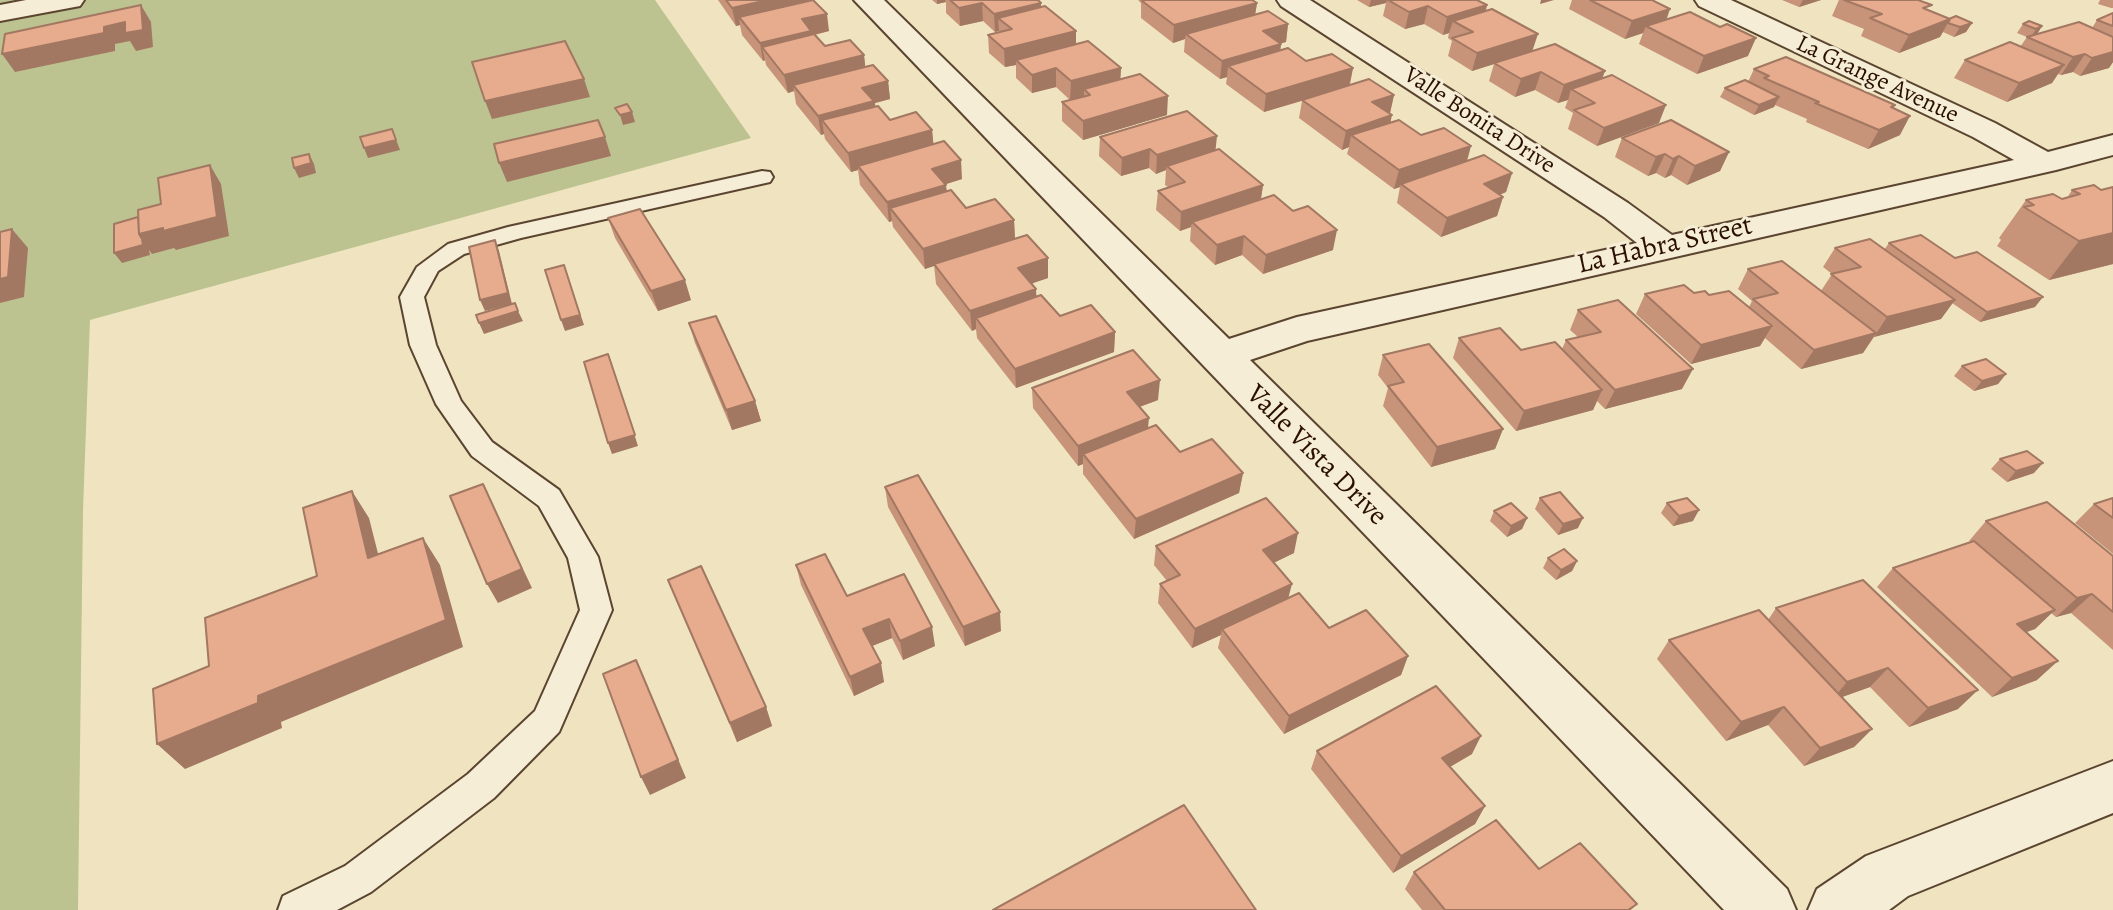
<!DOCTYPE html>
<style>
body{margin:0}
canvas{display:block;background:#efe4bf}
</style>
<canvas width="2113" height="910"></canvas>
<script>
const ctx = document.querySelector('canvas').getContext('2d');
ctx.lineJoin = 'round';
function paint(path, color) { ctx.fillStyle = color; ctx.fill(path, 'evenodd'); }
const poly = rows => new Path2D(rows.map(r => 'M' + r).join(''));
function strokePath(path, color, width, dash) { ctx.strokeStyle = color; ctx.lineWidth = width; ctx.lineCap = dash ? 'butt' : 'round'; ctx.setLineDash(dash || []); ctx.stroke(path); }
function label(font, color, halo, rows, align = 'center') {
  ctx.font = font + ' Alegreya,serif'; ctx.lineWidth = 6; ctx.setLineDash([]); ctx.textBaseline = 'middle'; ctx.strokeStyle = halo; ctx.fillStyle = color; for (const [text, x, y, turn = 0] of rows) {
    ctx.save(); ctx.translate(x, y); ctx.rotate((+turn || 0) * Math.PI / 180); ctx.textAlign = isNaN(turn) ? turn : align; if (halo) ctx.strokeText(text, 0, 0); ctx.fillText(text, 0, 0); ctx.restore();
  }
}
paint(poly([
 [0,0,655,0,751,138,90,320,83,510,78,910,0,910]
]), '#bcc390');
const service = poly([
 [762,171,770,172,773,177,770,182,521,238,464,254,438,271,424,297,436,345,461,401,492,442,559,490,598,557,612,610,559,732,494,798,371,892,337,910,278,910,283,896,345,866,468,774,535,711,580,610,568,558,539,506,472,456,436,404,410,345,400,297,417,267,448,244,508,227,762,171]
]);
const minor = poly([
 [26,0,84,0,80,6,0,21,0,5,26,0],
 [854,0,884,0,1229,339,1297,317,1637,243,1604,217,1281,6,1277,0,1310,0,1628,203,1672,235,2014,160,1973,137,1699,6,1695,0,1731,0,1995,123,2048,152,2113,135,2113,155,2056,170,1307,341,1250,360,1787,889,1796,910,1724,910,854,0],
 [2113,761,2113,813,1908,896,1889,910,1808,910,1817,889,1866,856,2113,761]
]);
strokePath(service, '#5b4430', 4);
strokePath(minor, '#5b4430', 4);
paint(service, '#f5edd5');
paint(minor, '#f5edd5');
paint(poly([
 [718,0,808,0,829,31,815,35,825,46,864,55,865,67,888,81,890,99,875,103,875,106,890,120,932,130,933,144,962,179,945,184,947,191,966,208,1014,220,1015,239,1048,258,1048,278,1032,283,1037,297,1060,316,1115,332,1114,352,1016,388,977,338,976,329,972,331,936,284,934,265,925,269,893,227,892,221,889,222,860,185,858,170,851,172,825,139,824,134,821,135,796,104,794,91,788,93,766,65,765,60,763,61,742,35,740,25,736,26],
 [932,0,1038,0,1041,7,1076,31,1076,44,1121,68,1120,79,1167,115,1083,140,1062,121,1062,102,1070,100,1056,87,1032,93,1016,78,1016,65,1005,67,989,53,988,35,999,32,999,31,995,32,983,21,960,26,946,13,946,2,937,4],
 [1138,0,1252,0,1257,3,1255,15,1288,24,1286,42,1281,43,1280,51,1306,61,1353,68,1350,85,1394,95,1390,113,1391,123,1421,135,1466,161,1512,173,1506,192,1500,195,1503,197,1497,216,1441,237,1397,203,1400,187,1394,189,1347,154,1349,147,1342,150,1299,118,1302,101,1264,112,1226,84,1227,77,1220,79,1184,52,1185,39,1173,43,1141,18,1141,3],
 [1357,0,1477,0,1487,5,1486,11,1532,51,1605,71,1602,78,1659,123,1597,146,1568,129,1573,113,1565,108,1568,100,1558,103,1535,90,1515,97,1489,81,1494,64,1472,71,1448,56,1452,41,1448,38,1449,33,1443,35,1424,24,1405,29,1383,16,1386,3,1369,7],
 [1572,0,1652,0,1666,20,1748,56,1697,74,1639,44,1643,33,1625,39,1569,9],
 [1782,0,1821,0,1799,7],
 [1839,0,1918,0,1929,11,1949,19,1972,23,1966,32,1954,37,1943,32,1940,37,1899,53,1861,36,1864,29,1832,16],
 [2100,0,2113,0,2113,8,2111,8,2098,4],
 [2113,13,2113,62,2109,68,2080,76,2073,72,2061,75,2058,74,2052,83,2007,102,1954,78,1965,60,2020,47,2027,37,2017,33,2023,24,2042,26,2037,34,2092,28,2097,20],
 [1754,69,1895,105,1893,108,1900,135,1868,149,1806,122,1807,119,1775,105,1774,107,1754,115,1720,97,1725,88,1748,82],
 [1100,137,1216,150,1263,185,1261,199,1333,250,1263,274,1242,255,1215,265,1190,241,1191,227,1180,231,1156,210,1158,191,1168,187,1165,185,1166,170,1156,174,1149,168,1121,176,1099,156],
 [1622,138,1729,152,1720,171,1687,185,1671,175,1665,178,1656,173,1648,176,1615,157],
 [2094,185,2113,233,2113,264,2049,280,1997,246,2001,240,1999,238,2026,200,2062,199,2067,198,2072,190],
 [608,218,691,300,658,311,615,238],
 [1889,243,1955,258,2035,307,1980,322,1952,303,1941,319,1874,337,1863,353,1801,369,1765,338,1760,346,1691,364,1636,314,1645,294,1694,293,1709,295,1749,307,1752,301,1738,289,1748,269,1821,291,1832,274,1823,267,1835,248,1884,250],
 [1578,310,1682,389,1605,409,1597,401,1593,410,1516,431,1453,358,1459,338,1521,350,1562,349,1566,340,1578,337,1570,330],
 [689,323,755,401,761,421,732,430,695,343],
 [1383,355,1503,429,1495,449,1431,467,1383,406,1388,388,1378,375],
 [1962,366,2006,374,1998,384,1974,391,1954,376],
 [1032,388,1158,400,1139,407,1148,428,1180,452,1243,473,1239,493,1134,539,1083,474,1083,464,1078,466,1033,408],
 [2000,459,2034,473,2007,482,1991,469],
 [885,487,1001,631,965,646,888,507],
 [1540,498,1578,528,1558,535,1535,509],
 [2113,498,2113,554,2075,523,2094,504],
 [1667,503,1693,521,1673,526,1661,513],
 [1494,511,1527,518,1522,529,1507,537,1490,521],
 [1986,521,2113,556,2113,650,2071,613,2056,617,2051,613,2035,629,2026,632,2037,680,1992,697,1877,587,1893,568,1971,542,1969,541],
 [1156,546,1294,553,1273,563,1288,598,1329,628,1408,656,1401,675,1284,734,1218,648,1221,635,1192,648,1158,603,1160,584,1167,581,1154,565],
 [1548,558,1577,561,1572,571,1556,580,1543,568],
 [796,565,847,596,935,646,903,660,892,638,872,646,884,682,854,696,801,585],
 [668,580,766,707,772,726,737,742],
 [1863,580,1958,709,1909,727,1870,687,1842,697,1872,729,1854,747,1804,766,1768,725,1726,741,1657,659,1669,640,1768,620,1776,608],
 [1317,751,1472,754,1450,767,1485,806,1475,824,1393,873,1311,769],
 [1539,869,1637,904,1631,910,1422,910,1405,889,1414,872]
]), '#c79379');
paint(poly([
 [768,0,808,0,809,9,739,17,740,25,736,26,732,8],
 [937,0,945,0,946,2,937,4],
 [1371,0,1387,0,1386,3,1369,7],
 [1541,0,1554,0,1540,4],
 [1803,0,1821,0,1799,7],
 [982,3,983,21,960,26,959,8],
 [1041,3,1041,20,998,18,999,31,995,32,994,14],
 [1257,3,1254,21,1186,34,1185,39,1173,43,1174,25],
 [141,5,151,22,153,47,136,51,130,41,115,44,115,51,15,72,2,54],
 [1487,5,1482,23,1453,21,1449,33,1443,35,1447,17],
 [1428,6,1424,24,1405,29,1409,12],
 [1670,9,1664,27,1646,26,1643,33,1625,39,1632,21],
 [827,14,829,31,762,47,765,60,763,61,760,43,802,19],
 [1950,19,1940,37,1899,53,1909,35],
 [1972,23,1966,32,1954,37,1960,27],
 [1288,24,1286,42,1260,49,1263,31],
 [2042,26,2036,36,2030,38,2036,29],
 [1076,31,1076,49,1016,60,1016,65,1005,67,1004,49],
 [1538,34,1532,52,1472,71,1477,53],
 [1756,38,1748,56,1697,74,1704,56],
 [1281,44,1279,62,1228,66,1227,77,1220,79,1222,61],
 [2113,49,2113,62,2109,68,2080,76,2092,58],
 [2085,54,2073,72,2061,75,2073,57],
 [864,55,866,73,793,85,794,91,788,93,784,75],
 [2064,65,2052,83,2007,102,2019,83],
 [1056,68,1056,87,1032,93,1032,75],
 [1121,68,1120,86,1084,89,1084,96,1070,100,1071,81],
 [1353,68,1349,86,1264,112,1266,94],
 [1605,71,1598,89,1571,89,1568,100,1558,103,1564,85],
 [1541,72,1535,90,1515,97,1521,79],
 [584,79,590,97,492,119,485,101],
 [888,81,890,99,875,103,877,120,822,120,824,134,821,135,818,116,862,88],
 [1394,95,1390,113,1372,102],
 [1168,96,1167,115,1083,140,1083,121],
 [1779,97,1774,107,1754,115,1759,105],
 [1666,105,1659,123,1597,146,1604,128],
 [632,112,635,122,623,125,620,115],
 [1392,115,1388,134,1351,135,1349,147,1342,150,1346,131],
 [1910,116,1900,135,1868,149,1879,130],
 [392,129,400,150,368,158,364,148],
 [932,130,934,149,858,166,858,170,851,172,848,153],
 [1217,136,1215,155,1167,166,1166,170,1156,174,1157,155],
 [605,137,611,156,507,182,499,163],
 [1471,146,1466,165,1401,184,1400,187,1394,189,1399,170],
 [1150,149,1149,168,1121,176,1122,158],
 [1729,152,1720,171,1687,185,1695,166],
 [309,154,314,164,316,173,299,178,294,168],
 [1665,154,1656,173,1648,176,1656,157],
 [1679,156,1671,175,1665,178,1673,159],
 [961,160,962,179,934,188,932,169],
 [210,165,221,184,229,236,176,250,174,248,152,254,149,250,150,255,122,263,114,253,139,234],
 [1512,173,1506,192,1478,203,1484,184],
 [946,185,948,204,890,208,892,221,889,222,887,202],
 [1263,185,1260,204,1192,222,1191,227,1180,231,1181,212],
 [1503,197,1497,216,1441,237,1447,218],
 [1014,220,1015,240,925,269,923,249],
 [12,229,28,248,24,297,0,303,0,279],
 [1337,230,1333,250,1263,274,1266,255],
 [2113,233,2113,264,2049,280,2079,241],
 [1244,236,1242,255,1215,265,1217,245],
 [495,240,499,251,512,304,485,311,480,300],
 [1048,258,1048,278,1019,288,1018,268],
 [564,265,584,325,565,331,561,320],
 [685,280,691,300,658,311,651,291],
 [1036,289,1037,308,976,318,976,329,972,331,970,311],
 [2043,297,2035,307,1980,322,1987,312],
 [1955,300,1941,319,1874,337,1887,317],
 [518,311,523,321,484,334,479,323],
 [1772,326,1760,346,1691,364,1701,345],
 [1115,332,1114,352,1016,388,1015,369],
 [1876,333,1863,353,1801,369,1814,350],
 [612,365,638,446,612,454,608,443],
 [1693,369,1682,389,1605,409,1615,390],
 [2006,374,1998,384,1974,391,1982,381],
 [1160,380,1158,400,1126,412,1127,392],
 [1602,390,1593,410,1516,431,1524,411],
 [755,401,761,421,732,430,726,410],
 [1149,418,1147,438,1083,454,1083,464,1078,466,1078,446],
 [1503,429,1495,449,1431,467,1437,447],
 [2043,463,2034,473,2007,482,2016,471],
 [1243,473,1239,493,1134,539,1136,519],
 [483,484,532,588,498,603,487,584],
 [352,491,369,518,386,585,368,558],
 [1699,510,1693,521,1673,526,1679,516],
 [1527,518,1522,529,1507,537,1511,526],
 [1583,518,1578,528,1558,535,1563,524],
 [1298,533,1294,553,1259,570,1263,550],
 [423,538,440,565,463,647,281,722,282,728,185,769,157,744,258,696],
 [1577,561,1572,571,1556,580,1561,570],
 [1292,584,1287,603,1222,629,1221,635,1192,648,1195,629],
 [2092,594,2071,613,2056,617,2077,598],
 [2055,610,2035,629,1997,643,2017,624],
 [1000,612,1001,631,965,646,963,627],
 [889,619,892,638,867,648,863,629],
 [932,627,935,646,903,660,900,641],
 [1408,656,1401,675,1284,734,1289,716],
 [636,660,686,778,650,795,641,777],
 [2058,661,2037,680,1992,697,2012,678],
 [881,663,884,682,854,696,850,677],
 [1888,668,1870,687,1831,701,1847,682],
 [1978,690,1958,709,1909,727,1928,708],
 [766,707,772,726,737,742,730,723],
 [1784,707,1768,725,1726,741,1741,722],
 [1872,729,1854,747,1804,766,1820,748],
 [1481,736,1472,754,1434,776,1442,758],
 [1485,806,1475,824,1393,873,1401,856]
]), '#a27863');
const building = poly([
 [726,0,768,0,732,8,726,0],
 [813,0,827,14,802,19,811,31,760,43,739,17,813,0],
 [950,0,1038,0,1041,3,994,14,982,3,959,8,950,0],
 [1145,0,1252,0,1257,3,1174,25,1142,1,1145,0],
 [1388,0,1477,0,1487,5,1447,17,1428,6,1409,12,1388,0],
 [1590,0,1652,0,1670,9,1632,21,1590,0],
 [1844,0,1918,0,1932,5,1923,8,1950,19,1909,35,1870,18,1882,14,1844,0],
 [141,5,143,30,125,33,125,22,104,27,104,33,2,54,5,34,141,5],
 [1045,6,1076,31,1004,49,988,35,1012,29,998,18,1045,6],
 [1492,9,1538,34,1477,53,1452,38,1473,32,1453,21,1492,9],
 [1268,11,1288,24,1263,31,1281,44,1222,61,1186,34,1268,11],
 [1690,12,1720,27,1727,24,1756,38,1704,56,1646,26,1690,12],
 [2113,13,2113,26,2097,20,2113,13],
 [1956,16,1972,23,1960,27,1948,23,1950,19,1949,19,1956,16],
 [2029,21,2042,26,2036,29,2023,24,2029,21],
 [2079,22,2113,37,2113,52,2092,58,2085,54,2073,57,2027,37,2079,22],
 [814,34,825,46,850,40,864,55,784,75,762,47,814,34],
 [565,41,584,79,485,101,472,62,565,41],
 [1088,41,1121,68,1071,81,1056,68,1032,75,1016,60,1088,41],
 [2010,42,2064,65,2019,83,1965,60,2010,42],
 [1555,44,1605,71,1564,85,1541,72,1521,79,1494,63,1555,44],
 [1288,48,1306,61,1332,54,1353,68,1266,94,1228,66,1288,48],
 [1786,57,1895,105,1891,107,1910,116,1879,130,1815,103,1819,102,1764,78,1769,76,1754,69,1786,57],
 [873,65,888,81,862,88,874,101,818,116,793,85,873,65],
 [1140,74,1168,96,1083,121,1062,102,1090,95,1084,89,1140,74],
 [1612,75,1666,105,1604,128,1574,110,1595,103,1571,89,1612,75],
 [1369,79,1394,95,1372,102,1392,115,1346,131,1302,100,1369,79],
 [1745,80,1779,97,1759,105,1725,88,1745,80],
 [627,104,632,112,620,115,615,108,627,104],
 [878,106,890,120,916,112,932,130,848,153,822,120,878,106],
 [1187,111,1217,136,1157,155,1150,149,1122,158,1100,137,1187,111],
 [598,120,605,137,499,163,494,144,598,120],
 [1399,120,1421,135,1444,128,1471,146,1399,170,1351,135,1399,120],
 [1671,120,1729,152,1695,166,1679,156,1673,159,1665,154,1656,157,1622,138,1671,120],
 [392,129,396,140,364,148,360,137,392,129],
 [944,141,961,160,932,169,946,185,887,202,858,166,944,141],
 [1219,149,1263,185,1181,212,1158,191,1185,182,1167,166,1219,149],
 [309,154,311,163,294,168,292,158,309,154],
 [1484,155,1512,173,1484,184,1503,197,1447,218,1401,184,1484,155],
 [210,165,217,217,163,231,163,228,139,234,138,210,161,204,158,178,210,165],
 [2094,185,2101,190,2113,187,2113,233,2079,241,2024,207,2034,205,2026,200,2053,194,2062,199,2080,194,2072,190,2094,185],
 [951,190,966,208,995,199,1014,220,923,249,890,208,951,190],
 [1274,195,1293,211,1308,206,1337,230,1266,255,1244,236,1217,245,1192,222,1274,195],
 [640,209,685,280,651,291,608,218,640,209],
 [138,217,139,234,142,239,143,245,114,253,114,224,138,217],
 [12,229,8,277,0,279,0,232,12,229],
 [1027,235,1048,258,1018,268,1036,289,970,311,934,264,1027,235],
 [1921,235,1955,258,1977,252,2043,297,1987,312,1889,243,1921,235],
 [1870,239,1955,300,1887,317,1831,274,1861,267,1835,248,1870,239],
 [495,240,508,293,480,300,469,247,495,240],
 [1782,261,1876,333,1814,350,1753,299,1778,293,1748,269,1782,261],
 [564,265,580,315,561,320,545,270,564,265],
 [1684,285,1694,293,1705,291,1709,295,1729,291,1772,326,1701,345,1645,294,1684,285],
 [1041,295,1060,316,1091,305,1115,332,1015,369,976,318,1041,295],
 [1618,300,1693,369,1615,390,1566,340,1601,332,1578,310,1618,300],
 [515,303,518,311,479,323,476,315,515,303],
 [716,316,755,401,726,410,689,323,716,316],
 [1500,328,1521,350,1555,342,1602,390,1524,411,1459,338,1500,328],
 [1429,344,1503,429,1437,447,1388,386,1404,382,1383,355,1429,344],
 [1133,350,1160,380,1127,392,1149,418,1078,446,1032,388,1133,350],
 [608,354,635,435,608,443,584,362,608,354],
 [1986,359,2006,374,1982,381,1962,366,1986,359],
 [1156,425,1180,452,1212,439,1243,473,1136,519,1083,454,1156,425],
 [2027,451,2043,463,2016,471,2000,459,2027,451],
 [918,475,1000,612,963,627,885,487,918,475],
 [483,484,522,569,487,584,450,496,483,484],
 [352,491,368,558,423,538,446,620,258,696,258,703,157,744,153,689,209,666,205,618,317,576,303,508,352,491],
 [1560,492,1583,518,1563,524,1540,498,1560,492],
 [1266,498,1298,533,1263,550,1292,584,1195,629,1160,584,1180,575,1156,546,1266,498],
 [1687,498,1699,510,1679,516,1667,503,1687,498],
 [2113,498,2113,518,2094,504,2113,498],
 [2047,502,2113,556,2113,612,2092,594,2077,598,1986,521,2047,502],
 [1511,503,1527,518,1511,526,1494,511,1511,503],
 [1974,541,2055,610,2017,624,2058,661,2012,678,1893,568,1974,541],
 [1564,549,1577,561,1561,570,1548,558,1564,549],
 [825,554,847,596,904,574,932,627,900,641,889,619,863,629,881,663,850,677,796,565,825,554],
 [701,566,766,707,730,723,668,580,701,566],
 [1863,580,1978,690,1928,708,1888,668,1847,682,1776,608,1863,580],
 [1299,593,1329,628,1366,610,1408,656,1289,716,1222,629,1299,593],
 [1759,610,1872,729,1820,748,1784,707,1741,722,1669,640,1759,610],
 [636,660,678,760,641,777,603,674,636,660],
 [1436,686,1481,736,1442,758,1485,806,1401,856,1317,751,1436,686],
 [1184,805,1256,910,993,910,1184,805],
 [1496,820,1539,869,1580,843,1637,904,1628,910,1445,910,1414,872,1496,820]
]);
paint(building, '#e7ab8d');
strokePath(building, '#a27863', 2);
label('24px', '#2a0f00', '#f5edd5', [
 ["La Grange Avenue",1877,80,25],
 ["Valle Bonita Drive",1479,121,33]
]);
label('28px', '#2a0f00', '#f5edd5', [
 ["La Habra Street",1665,246,-13],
 ["Valle Vista Drive",1316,456,45]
]);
</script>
